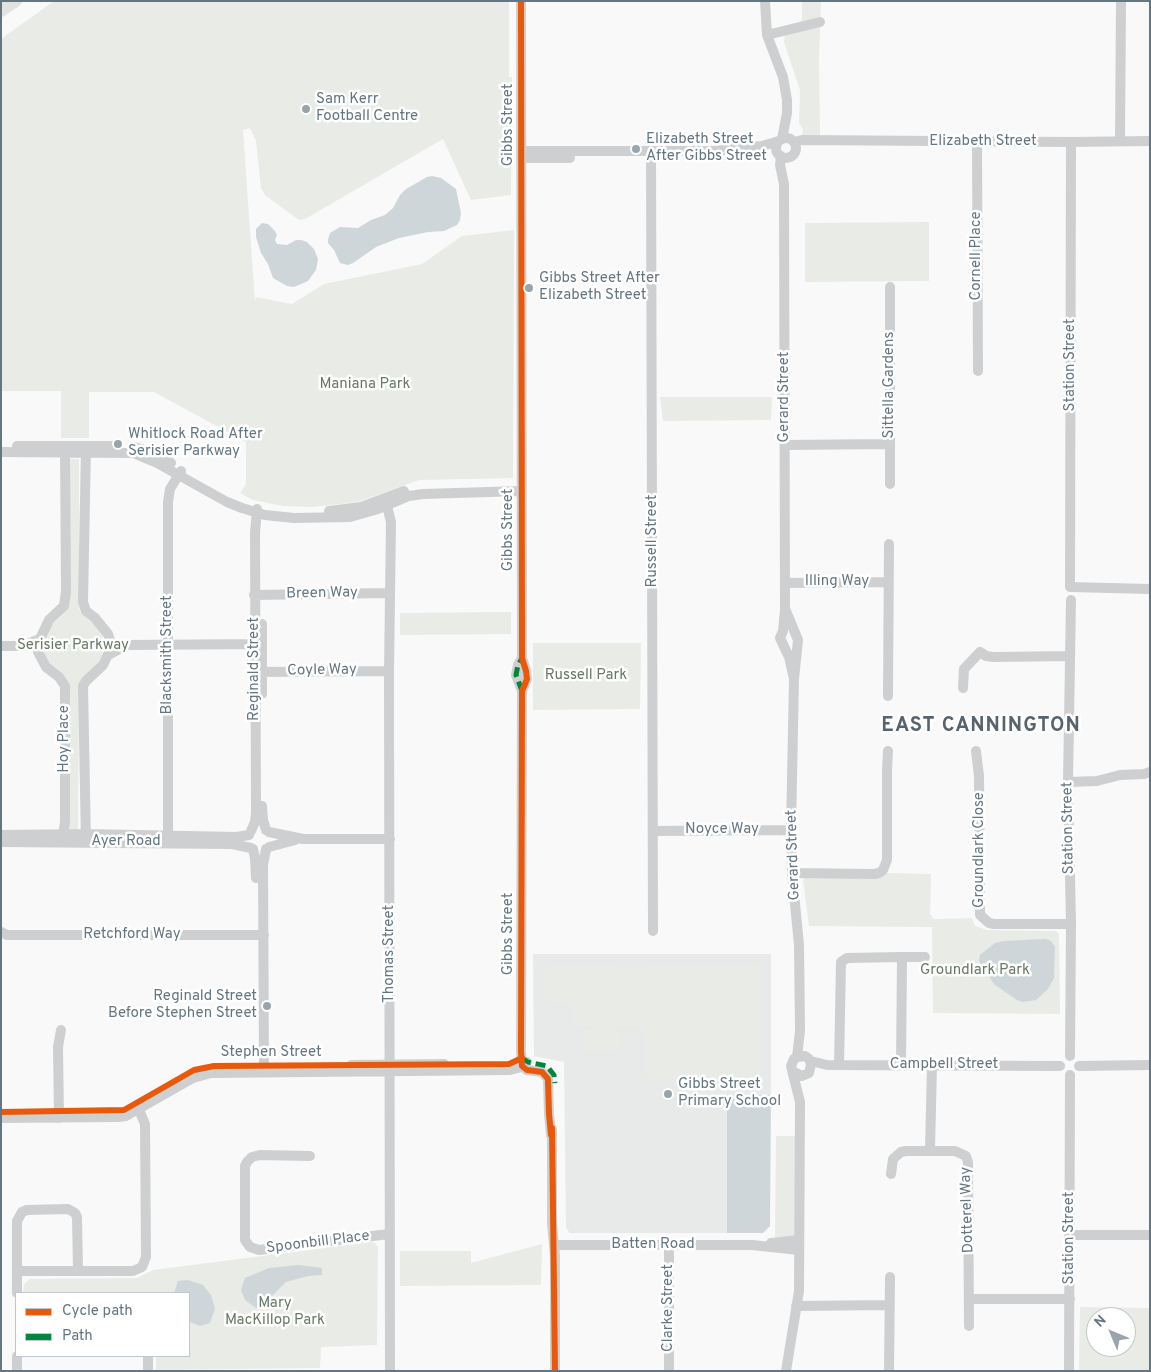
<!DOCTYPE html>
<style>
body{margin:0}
#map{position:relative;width:1151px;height:1372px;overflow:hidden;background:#f9f9f9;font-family:Overpass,sans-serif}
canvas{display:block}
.frame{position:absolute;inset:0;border:2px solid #657683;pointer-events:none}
.legend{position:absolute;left:15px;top:1292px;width:175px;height:65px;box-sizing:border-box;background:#fff;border:1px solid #c1c8cd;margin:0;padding:6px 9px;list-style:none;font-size:15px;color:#657683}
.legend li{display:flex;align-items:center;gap:10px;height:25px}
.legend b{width:25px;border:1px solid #c1c8cd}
.north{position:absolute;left:1086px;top:1307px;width:50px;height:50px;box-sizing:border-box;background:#fff;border:1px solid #c1c8cd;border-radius:50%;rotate:315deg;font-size:14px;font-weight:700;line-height:20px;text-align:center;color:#657683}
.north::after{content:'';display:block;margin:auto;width:18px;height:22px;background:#99a4ac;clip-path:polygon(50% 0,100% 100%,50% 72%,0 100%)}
</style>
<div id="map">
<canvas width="1151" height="1372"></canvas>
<div class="frame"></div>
<ul class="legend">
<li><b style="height:6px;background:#e8590c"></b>Cycle path</li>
<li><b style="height:6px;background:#00873e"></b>Path</li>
</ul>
<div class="north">N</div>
</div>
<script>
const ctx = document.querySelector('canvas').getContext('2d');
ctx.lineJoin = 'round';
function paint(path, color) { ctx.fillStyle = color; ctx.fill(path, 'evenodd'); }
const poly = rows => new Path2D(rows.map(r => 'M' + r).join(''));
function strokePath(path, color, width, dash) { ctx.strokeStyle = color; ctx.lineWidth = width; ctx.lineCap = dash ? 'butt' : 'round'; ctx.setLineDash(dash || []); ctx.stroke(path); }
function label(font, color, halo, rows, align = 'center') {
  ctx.font = font + ' Overpass,sans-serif'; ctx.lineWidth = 5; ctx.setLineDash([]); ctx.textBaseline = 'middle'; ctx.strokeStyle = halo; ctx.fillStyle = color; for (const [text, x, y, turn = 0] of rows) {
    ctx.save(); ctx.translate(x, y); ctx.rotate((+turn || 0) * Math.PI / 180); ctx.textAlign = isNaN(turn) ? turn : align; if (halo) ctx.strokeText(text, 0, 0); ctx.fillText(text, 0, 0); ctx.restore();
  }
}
paint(poly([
 [533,954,771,954,771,1095,727,1096,727,1233,570,1233,566,1228,564,1062,534,1056]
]), '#e8e9e9');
paint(poly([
 [54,1,509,1,509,77,512,77,511,195,471,200,443,139,305,219,299,220,265,195,261,188,256,141,250,128,243,130,255,302,256,297,292,304,324,284,422,264,462,236,514,230,513,478,419,480,357,502,313,507,283,506,253,500,240,493,246,484,246,442,154,392,89,392,89,438,61,438,61,391,1,391,1,39],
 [802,1,821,1,819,60,820,135,802,135,803,129,799,123,800,90,784,42,785,35,802,20],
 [929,222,929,281,805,282,805,223],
 [660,397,772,397,771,420,663,421],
 [69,459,79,459,79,609,85,617,96,626,102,634,104,644,102,656,95,667,86,674,79,684,78,831,69,831,68,684,53,669,44,655,43,643,52,624,61,617,68,609,70,558],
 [511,612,511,634,400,635,400,613],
 [533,643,641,643,640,709,533,710],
 [886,873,931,874,930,914,934,919,972,918,975,926,987,930,1056,931,1059,934,1060,1014,933,1013,932,927,809,926,803,880,807,876],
 [760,965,761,1079,646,1079,644,1027,573,1027,573,1002,545,1002,545,966],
 [583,1030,621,1031,620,1051,583,1051],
 [776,1136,797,1136,796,1237,775,1237],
 [372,1242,375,1243,378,1248,377,1345,321,1347,320,1368,156,1370,156,1356,189,1356,189,1293,23,1293,24,1284,30,1279,137,1278,153,1270],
 [542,1244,541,1285,400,1286,400,1251,471,1251,471,1263],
 [1080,1307,1150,1308,1150,1371,1079,1371],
 [1096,1317,1126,1317,1126,1347,1096,1347]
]), '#e8ebe6');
paint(poly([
 [432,176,441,178,456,189,461,213,460,220,457,225,444,231,428,232,399,238,376,247,353,263,348,265,340,263,334,250,328,243,328,240,330,233,340,227,358,228,371,220,385,215,393,208,400,195,406,189,427,177],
 [262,223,268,224,275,231,277,235,275,240,277,244,287,245,296,240,301,240,307,242,314,249,318,259,316,270,308,281,294,287,287,286,273,278,268,264,261,253,256,237,256,229],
 [1046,939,1051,941,1055,947,1054,978,1048,989,1036,1000,1023,1002,1017,1000,994,984,979,961,980,955,995,943,1003,941],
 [727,1095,771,1095,770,1226,763,1233,727,1233],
 [299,1265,322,1268,322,1275,308,1276,286,1282,265,1303,256,1308,245,1300,241,1290,245,1278,269,1268],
 [188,1280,203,1285,211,1295,215,1309,210,1323,200,1326,190,1322,189,1293,174,1293,178,1281]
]), '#ced6d9');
strokePath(poly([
 [521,1,522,658,526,671,527,679,522,691,521,1051,522,1066,527,1070,542,1072,548,1079,549,1114,551,1135],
 [765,1,767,35,783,77,787,100,787,113,782,139],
 [767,35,820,22],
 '776 148a10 10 0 1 1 20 0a10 10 0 1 1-20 0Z',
 [977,141,978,371],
 [1120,141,1121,1],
 [795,142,802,140,1071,142,1150,141],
 [1071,142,1070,587,1150,589],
 [521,151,714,151,762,146,779,141],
 [651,151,653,931],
 [781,156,780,165,784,184,785,610,783,631,780,638,789,657,794,679],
 [521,158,570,158],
 [785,445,890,444],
 [17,446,117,446],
 [86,447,83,602,86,611,95,618,108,634,112,646,103,665,86,681,83,686,86,842],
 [134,447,149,451,171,463],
 [1,452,133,453,157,463,227,502,242,508,265,515,294,518,350,517,378,509,409,496,423,494,522,491],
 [890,484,890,287],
 [383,499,387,506,391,522,389,671,390,1371],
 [329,511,361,507,404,491],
 [785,583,889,582],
 [254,595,390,593],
 [786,611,798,640,794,679,791,830,792,873,799,945,800,1031,797,1057],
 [262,624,262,694],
 [1,646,22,646,40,639],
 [108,655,127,645,261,644],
 [255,672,389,671],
 [963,688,964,669,980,652,986,656,993,657,1070,656],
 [522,691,516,675,518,665,522,658],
 [888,696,889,544],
 [976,751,979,776,980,915,989,923,994,924,1071,924],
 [1068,782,1097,781,1120,775,1144,774,1150,772],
 [262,806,263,820,266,830],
 [251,831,255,822,256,813,255,533,257,509],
 [653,831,791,830],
 [269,832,303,839,390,839],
 [1,835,86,834,236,837,249,835],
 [62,841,65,822,65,686,59,677,46,667,38,652,38,647,40,639,49,620,64,606,66,591,65,447],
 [1,842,232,844,251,848],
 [168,842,168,502,170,489,181,471],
 [269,847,295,840],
 [253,849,255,858,256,878],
 [792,873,874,874,879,873,883,870,887,860,887,770,888,751],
 [1,932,7,935,264,935],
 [902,957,925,957],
 [1070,1056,1071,924,1068,782,1071,600],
 [811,1061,827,1065,1060,1066],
 [351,1065,444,1064],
 [839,1065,841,962,847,958,902,957,901,1065],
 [1079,1066,1150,1065],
 [264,1072,263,865,266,849],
 [1,1118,118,1117,126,1116,193,1078,211,1073,510,1070,518,1068,527,1062],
 [59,1118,58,1047,61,1030],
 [552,1129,552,1223,555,1256,555,1371],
 [930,1150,932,1065],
 [310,1156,260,1155,252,1157,247,1162,245,1166,245,1240,250,1247,259,1250,389,1234],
 [891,1174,893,1159,901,1152,906,1151,955,1151,966,1156,968,1162,969,1326],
 [1070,1235,1150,1235],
 [771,1243,799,1240],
 [554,1245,752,1245,799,1250],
 [17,1271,133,1271,142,1267,146,1257,145,1124,137,1105],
 [17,1293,17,1221,22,1212,27,1210,68,1209,75,1213,77,1217,78,1271],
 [970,1299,1070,1299],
 [796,1306,889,1305],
 [17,1356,17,1371],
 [148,1356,148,1371],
 [669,1371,669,1245],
 [786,1371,799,1291,800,1102,791,1066,794,1059,797,1057,805,1056,809,1059,811,1064,809,1073,802,1076,794,1072],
 [889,1371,890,1277],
 [1069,1371,1070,1075]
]), '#cecfd0', 10);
strokePath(poly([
 [1,11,16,1]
]), '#e1e2e2', 12);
strokePath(poly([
 [522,691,516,675,518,665,522,658],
 [522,1058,528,1062,547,1066,554,1075,555,1083]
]), '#00873e', 5, [10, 5]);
strokePath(poly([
 [521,1,522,658,526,671,527,679,522,691,521,1051,522,1066,527,1070,542,1072,548,1079,549,1114,551,1135],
 [1,1112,124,1110,194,1070,214,1066,509,1064,522,1058],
 [552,1128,555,1371]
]), '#e8590c', 6);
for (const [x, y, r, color] of [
 [306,109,5,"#99a4ac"],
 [636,149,5,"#99a4ac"],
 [529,288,5,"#99a4ac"],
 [118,444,5,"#99a4ac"],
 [267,1006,5,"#99a4ac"],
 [668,1094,5,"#99a4ac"]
]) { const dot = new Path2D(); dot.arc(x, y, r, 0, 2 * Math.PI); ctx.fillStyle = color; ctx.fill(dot); strokePath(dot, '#fff', 2); }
label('15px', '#657683', '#fff', [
 ["Sam Kerr",316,100],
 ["Football Centre",316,117],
 ["Elizabeth Street",646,140],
 ["After Gibbs Street",646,157],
 ["Gibbs Street After",539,279],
 ["Elizabeth Street",539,296],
 ["Whitlock Road After",128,435],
 ["Serisier Parkway",128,452],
 ["Reginald Street",257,997,"right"],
 ["Before Stephen Street",257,1014,"right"],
 ["Gibbs Street",678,1085],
 ["Primary School",678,1102]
], 'left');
label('15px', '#657683', '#fff', [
 ["Gibbs Street",509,125,-90],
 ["Elizabeth Street",983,142],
 ["Cornell Place",977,256,-90],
 ["Station Street",1071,365,-90],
 ["Sittella Gardens",890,385,-90],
 ["Gerard Street",785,397,-90],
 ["Gibbs Street",509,530,-90],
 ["Russell Street",653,541,-90],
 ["Illing Way",837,582],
 ["Breen Way",322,594,-1],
 ["Blacksmith Street",168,655,-90],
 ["Reginald Street",255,669,-90],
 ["Coyle Way",322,671,-1],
 ["Hoy Place",65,739,-90],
 ["Station Street",1069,828,-91],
 ["Noyce Way",722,830],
 ["Ayer Road",126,842],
 ["Groundlark Close",980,850,-90],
 ["Gerard Street",794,855,-92],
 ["Gibbs Street",509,934,-90],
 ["Retchford Way",132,935],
 ["Thomas Street",390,954,-90],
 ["Stephen Street",271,1053],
 ["Campbell Street",944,1065],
 ["Dotterel Way",968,1210,-92],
 ["Station Street",1070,1238,-90],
 ["Spoonbill Place",318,1243,-7],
 ["Batten Road",653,1245],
 ["Clarke Street",669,1308,-90]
]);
label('15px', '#687a64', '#fff', [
 ["Maniana Park",365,385],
 ["Serisier Parkway",73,646],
 ["Russell Park",586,676],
 ["Groundlark Park",975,971],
 ["Mary",275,1304],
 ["MacKillop Park",275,1321]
]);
ctx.letterSpacing = '1px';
label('bold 20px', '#57646e', '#fff', [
 ["EAST CANNINGTON",981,727]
]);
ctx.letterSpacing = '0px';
</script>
